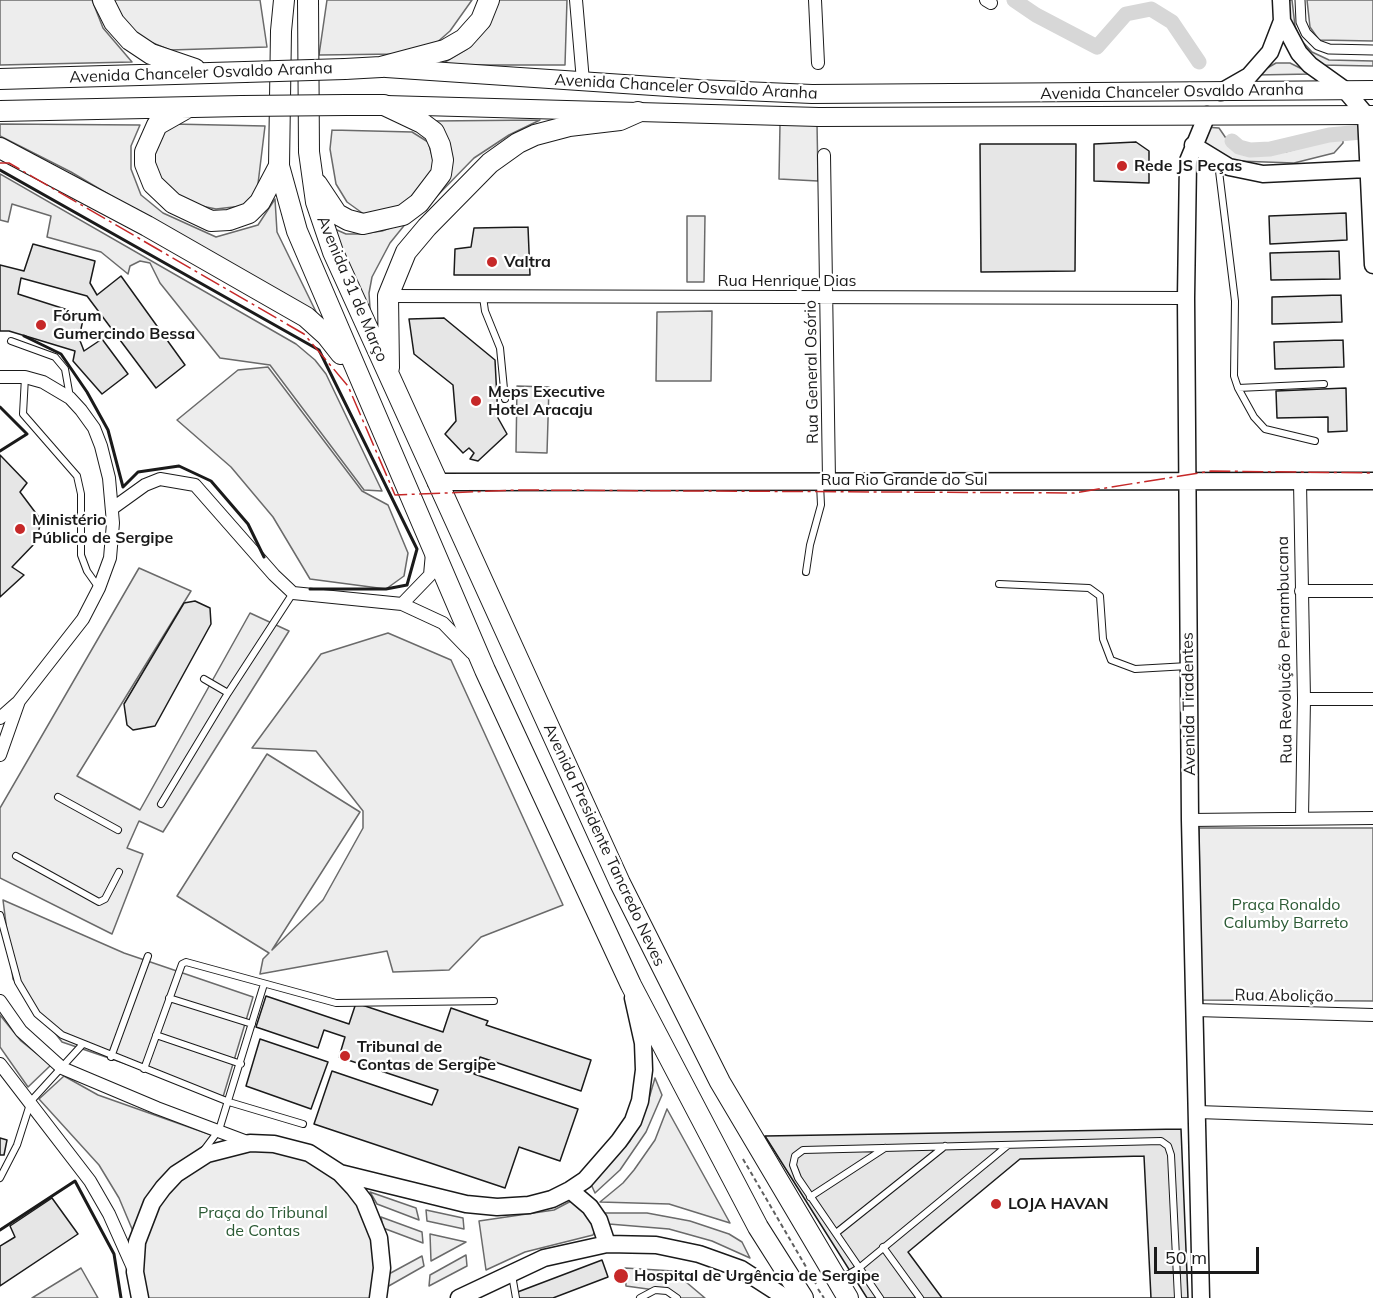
<!DOCTYPE html>
<meta charset="utf-8">
<style>
body{margin:0}
#map{position:relative;width:1373px;height:1298px;overflow:hidden;background:#fff;font-family:Mulish,sans-serif}
canvas{display:block}
.scale{position:absolute;left:1154px;top:1247px;width:105px;height:27px;box-sizing:border-box;border:3px solid #1a1a1a;border-top:0;padding-left:8px;font-size:18px;line-height:21px;white-space:nowrap;color:#1a1a1a;-webkit-text-stroke:4px #fff;paint-order:stroke}
</style>
<div id="map">
<canvas width="1373" height="1298"></canvas>
<div class="scale">50 m</div>
</div>
<script>
const ctx = document.querySelector('canvas').getContext('2d');
ctx.lineJoin = 'round';
function paint(path, color) { ctx.fillStyle = color; ctx.fill(path, 'evenodd'); }
const poly = rows => new Path2D(rows.map(r => 'M' + r).join(''));
function strokePath(path, color, width, dash) { ctx.strokeStyle = color; ctx.lineWidth = width; ctx.lineCap = dash ? 'butt' : 'round'; ctx.setLineDash(dash || []); ctx.stroke(path); }
function label(font, color, halo, rows, align = 'center') {
  ctx.font = font + ' Mulish,sans-serif'; ctx.lineWidth = 4.5; ctx.setLineDash([]); ctx.textBaseline = 'middle'; ctx.strokeStyle = halo; ctx.fillStyle = color; for (const [text, x, y, turn = 0] of rows) {
    ctx.save(); ctx.translate(x, y); ctx.rotate((+turn || 0) * Math.PI / 180); ctx.textAlign = isNaN(turn) ? turn : align; if (halo) ctx.strokeText(text, 0, 0); ctx.fillText(text, 0, 0); ctx.restore();
  }
}
const built = poly([
 [0,0,92,0,103,28,132,62,0,65,0,0],
 [109,0,260,0,267,47,170,50,138,37,119,18,109,0],
 [327,0,472,0,450,31,434,45,397,54,319,55,327,0],
 [496,0,567,0,565,65,440,65,467,49,489,26,496,0],
 [1285,0,1292,0,1295,26,1300,39,1312,52,1329,60,1373,61,1373,66,1320,65,1296,44,1285,0],
 [1307,0,1373,0,1373,41,1319,40,1310,27,1307,0],
 [1276,63,1290,63,1312,74,1255,75,1276,63],
 [540,120,509,135,474,158,434,199,433,121,540,120],
 [817,123,818,181,779,179,780,124,817,123],
 [0,124,140,125,131,146,131,169,141,195,163,213,216,237,258,225,275,199,277,232,320,320,71,172,0,136,0,124],
 [172,124,265,126,257,192,242,206,216,209,187,203,159,185,151,145,172,124],
 [1205,127,1219,128,1232,147,1244,155,1285,152,1336,138,1343,137,1343,143,1334,153,1294,163,1237,161,1203,154,1205,127],
 [332,130,412,132,428,142,437,172,418,202,365,215,347,202,336,184,330,149,332,130],
 [0,174,296,344,315,360,326,374,382,491,364,490,270,365,220,358,160,283,150,263,140,261,130,266,128,274,101,252,47,237,51,216,12,204,8,222,0,220,0,174],
 [687,216,705,216,704,282,687,282,687,216],
 [407,222,390,243,372,277,369,293,371,323,328,226,346,234,360,234,382,231,407,222],
 [712,311,711,381,656,381,657,312,712,311],
 [268,367,362,491,388,505,408,553,404,576,386,589,310,579,273,517,231,467,177,420,238,370,268,367],
 [517,386,549,387,547,453,516,452,517,386],
 [139,568,191,591,77,776,140,810,250,613,289,631,163,832,139,821,127,848,143,854,112,934,0,878,0,808,139,568],
 [388,633,451,660,563,905,481,937,449,970,393,972,387,951,260,974,263,959,269,953,177,896,267,754,360,812,272,950,323,900,363,828,363,811,316,751,252,748,321,654,388,633],
 [1199,828,1373,828,1373,1001,1201,1000,1199,828],
 [3,900,124,953,253,997,223,1097,62,1042,13,979,3,900],
 [0,1015,21,1041,51,1065,28,1087,0,1047,0,1015],
 [64,1076,98,1095,217,1137,153,1188,135,1236,119,1198,99,1165,39,1099,64,1076],
 [655,1078,662,1095,646,1132,620,1170,595,1193,590,1182,601,1174,630,1141,645,1112,655,1078],
 [667,1109,730,1223,669,1204,600,1202,623,1183,634,1170,655,1140,667,1109],
 [274,1144,340,1173,379,1238,378,1298,139,1298,136,1257,152,1203,207,1154,274,1144],
 [370,1192,416,1208,419,1220,377,1204,370,1192],
 [573,1200,583,1205,596,1228,593,1235,525,1252,486,1270,479,1221,554,1210,573,1200],
 [426,1210,463,1218,464,1229,427,1221,426,1210],
 [604,1213,647,1213,690,1221,729,1234,742,1242,750,1258,712,1241,669,1229,609,1224,604,1213],
 [381,1217,422,1232,423,1243,383,1228,381,1217],
 [430,1234,466,1242,431,1261,430,1234],
 [466,1255,467,1266,429,1286,430,1275,466,1255],
 [422,1256,424,1266,387,1287,387,1275,422,1256],
 [81,1268,98,1298,32,1298,81,1268],
 [625,1268,673,1271,705,1298,672,1298,662,1291,626,1286,625,1268]
]);
paint(built, '#ededed');
strokePath(built, '#6a6a6a', 1.5);
strokePath(poly([
 [1014,0,1036,15,1097,47,1126,14,1151,9,1172,22,1199,62],
 [1232,141,1239,147,1250,150,1270,149,1329,135,1373,131]
]), '#d7d7d7', 15);
const building = poly([
 [1136,142,1149,151,1149,183,1094,181,1094,144,1136,142],
 [980,144,1076,144,1075,271,981,272,980,144],
 [1346,213,1347,240,1270,244,1269,216,1346,213],
 [528,227,530,275,454,275,455,249,471,247,474,228,528,227],
 [33,244,95,261,90,283,97,295,121,276,185,365,156,388,87,296,21,278,18,294,68,310,70,316,80,318,84,315,79,338,84,351,102,339,128,374,102,394,73,361,75,351,9,331,0,331,0,265,24,271,33,244],
 [1339,251,1340,279,1271,280,1270,253,1339,251],
 [1341,295,1342,322,1272,324,1272,297,1341,295],
 [444,318,495,360,498,418,507,434,478,461,470,459,474,453,469,448,463,453,445,434,456,421,453,385,414,354,409,319,444,318],
 [1343,340,1344,367,1275,369,1274,342,1343,340],
 [1346,388,1347,431,1328,432,1328,417,1277,418,1276,391,1346,388],
 [0,455,27,483,20,492,38,516,40,525,36,542,12,567,24,575,0,597,0,455],
 [195,601,210,608,211,624,155,726,133,730,127,725,124,704,184,603,195,601],
 [266,996,349,1024,356,1003,443,1032,451,1008,488,1021,486,1025,591,1060,581,1091,480,1057,474,1074,578,1109,560,1161,519,1147,505,1188,314,1124,332,1071,432,1105,438,1090,339,1057,345,1037,324,1030,318,1048,256,1027,266,996],
 [260,1039,328,1062,311,1109,246,1086,260,1039],
 [1181,1129,1188,1298,867,1298,765,1136,1181,1129],
 [0,1138,7,1140,4,1155,0,1155,0,1138],
 [1144,1156,1151,1298,942,1298,908,1252,1020,1159,1144,1156],
 [52,1198,78,1234,0,1286,0,1246,15,1237,10,1226,52,1198],
 [602,1260,608,1277,553,1298,517,1298,515,1293,602,1260]
]);
paint(building, '#e6e6e6');
strokePath(building, '#1a1a1a', 1.5);
const service = poly([
 [1218,163,1235,301,1234,376,1238,388,1324,384],
 [483,297,485,311,500,348,505,399],
 [11,341,55,357,65,369,70,397],
 [25,377,23,414,77,476,81,494,81,555,87,571,99,588],
 [1238,388,1254,417,1265,429,1315,441],
 [806,572,810,545,821,505,820,484],
 [999,584,1089,588,1100,596,1103,639,1111,660,1135,669,1188,666],
 [204,679,228,693],
 [58,797,118,830],
 [161,804,228,693,293,593],
 [16,856,99,902,105,899,119,872],
 [0,915,18,982,37,1014,62,1035,229,1102,303,1124],
 [169,998,252,1024],
 [156,1035,241,1064],
 [111,1057,148,956],
 [144,1069,182,964,186,962,336,1003,494,1001],
 [204,1150,219,1130,264,984],
 [0,1178,17,1145,31,1101,82,1045],
 [810,1197,885,1148],
 [836,1233,945,1146],
 [883,1247,920,1298],
 [512,1275,516,1298],
 [840,1279,859,1268,1007,1146],
 [640,1298,655,1290,667,1291,677,1298],
 [880,1298,798,1178,793,1165,795,1156,803,1150,1161,1141,1168,1146,1171,1155,1178,1298]
]);
const pedestrian = poly([
 [1300,0,1301,22,1306,33,1318,45,1329,49,1373,50]
]);
const minor = poly([
 [576,0,583,81],
 [815,0,818,63],
 [986,0,991,3],
 [824,155,829,480],
 [388,296,1186,298],
 [0,377,25,377,43,382,70,398,81,410,94,428,101,446,109,478,113,523,110,558,99,588,83,619,19,701,0,755],
 [1300,482,1304,699,1302,818],
 [113,508,145,485,160,479,195,485,274,575,293,593,402,604,443,623,472,653],
 [1301,591,1373,591],
 [402,604,430,575,432,553],
 [1304,699,1373,699],
 [0,718,17,703],
 [1190,820,1373,818],
 [0,1001,21,1031,62,1068,157,1108,250,1143],
 [1195,1010,1373,1015],
 [0,1064,90,1181,109,1214,134,1270],
 [1198,1112,1373,1118]
]);
const tertiary = poly([
 [1282,21,1299,53,1310,65,1345,90,1366,115,1373,265],
 [1221,92,1249,76,1270,52,1282,21,1281,0],
 [1193,145,1229,167,1263,174,1367,169],
 [436,482,1373,481],
 [340,1173,466,1204,497,1207,529,1205,552,1199,570,1190,585,1180,619,1141,633,1121,640,1101,644,1070,643,1043,633,998],
 [570,1190,590,1207,599,1220,607,1244],
 [140,1298,135,1272,137,1242,152,1203,163,1188,176,1174,207,1154,250,1143,274,1144,309,1153,340,1173,354,1188,364,1201,379,1238,382,1268,378,1298],
 [459,1298,544,1258,607,1244,656,1245,699,1254,741,1269,786,1298],
 [1201,1298,1190,820,1186,298,1188,161,1207,115]
]);
const secondary = poly([
 [386,68,698,89,812,94,1373,90],
 [386,105,819,117,1373,115]
]);
const primary = poly([
 [103,0,114,22,130,40,151,54,195,69],
 [284,0,281,31,279,166,297,231,485,670,631,985,758,1227,803,1298],
 [308,0,309,152,316,202,333,252,620,883,720,1082,848,1298],
 [345,69,381,67,445,50,464,39,481,20,489,0],
 [0,79,245,72],
 [187,108,157,125,145,152,145,164,153,184,173,203,211,221,229,220,249,213,260,202,279,166],
 [0,111,242,106],
 [0,148,147,226,306,317,326,335,341,354],
 [317,184,337,214,348,220,363,224,403,215,419,203,441,174,443,160,440,145,434,132,422,123,384,105,346,105],
 [389,368,388,296,406,252,427,227,490,163,518,143,535,135,569,126,620,120,638,112]
]);
strokePath(service, '#1a1a1a', 8);
strokePath(pedestrian, '#1a1a1a', 11);
strokePath(minor, '#1a1a1a', 14);
strokePath(tertiary, '#1a1a1a', 19);
strokePath(secondary, '#1a1a1a', 20);
strokePath(primary, '#1a1a1a', 22);
strokePath(poly([
 [743,1159,816,1284],
 [818,1289,824,1298]
]), '#5f5f5f', 2, [4.5, 3]);
strokePath(service, '#fff', 6);
strokePath(pedestrian, '#fff', 9);
strokePath(minor, '#fff', 12);
strokePath(tertiary, '#fff', 16);
strokePath(secondary, '#fff', 18);
strokePath(primary, '#fff', 20);
const primaryBridge = poly([
 [245,72,345,69],
 [242,106,346,105]
]);
strokePath(primaryBridge, '#1a1a1a', 22, []);
strokePath(primaryBridge, '#fff', 20);
strokePath(poly([
 [0,170,319,350,417,549,407,585,386,589,310,589],
 [24,336,61,354,87,392,108,430,123,487,138,472,179,466,211,481,248,524,264,557],
 [0,407,27,434,0,451],
 [0,1230,75,1181,114,1254,121,1298]
]), '#1a1a1a', 3);
strokePath(poly([
 [0,163,9,163,304,334,348,386,395,495,519,490,1074,493,1211,471,1373,473]
]), '#c62828', 1.5, [21, 4.5, 3, 4.5]);
for (const [x, y, r, color] of [
 [1122,166,6,"#c62828"],
 [492,262,6,"#c62828"],
 [41,325,6,"#c62828"],
 [476,401,6,"#c62828"],
 [20,529,6,"#c62828"],
 [345,1056,6,"#c62828"],
 [996,1204,6,"#c62828"],
 [621,1276,8,"#c62828"]
]) { const dot = new Path2D(); dot.arc(x, y, r, 0, 2 * Math.PI); ctx.fillStyle = color; ctx.fill(dot); strokePath(dot, '#fff', 2); }
label('16px', '#1a1a1a', '#fff', [
 ["Avenida Chanceler Osvaldo Aranha",201,73,-2],
 ["Avenida Chanceler Osvaldo Aranha",686,87,3],
 ["Avenida Chanceler Osvaldo Aranha",1172,92,-1],
 ["Rua Henrique Dias",787,281],
 ["Avenida 31 de Março",352,289,67],
 ["Rua General Osório",812,372,-91],
 ["Rua Rio Grande do Sul",904,480],
 ["Rua Revolução Pernambucana",1285,650,-91],
 ["Avenida Tiradentes",1189,704,-91],
 ["Avenida Presidente Tancredo Neves",604,845,65],
 ["Rua Abolição",1284,996,1]
]);
label('bold 16px', '#1a1a1a', '#fff', [
 ["Rede JS Peças",1134,166],
 ["Valtra",504,262],
 ["Fórum",53,316],
 ["Gumercindo Bessa",53,334],
 ["Meps Executive",488,392],
 ["Hotel Aracaju",488,410],
 ["Ministério",32,520],
 ["Público de Sergipe",32,538],
 ["Tribunal de",357,1047],
 ["Contas de Sergipe",357,1065],
 ["LOJA HAVAN",1008,1204],
 ["Hospital de Urgência de Sergipe",634,1276]
], 'left');
label('16px', '#2b5a34', '#fff', [
 ["Praça Ronaldo",1286,905],
 ["Calumby Barreto",1286,923],
 ["Praça do Tribunal",263,1213],
 ["de Contas",263,1231]
]);
</script>
